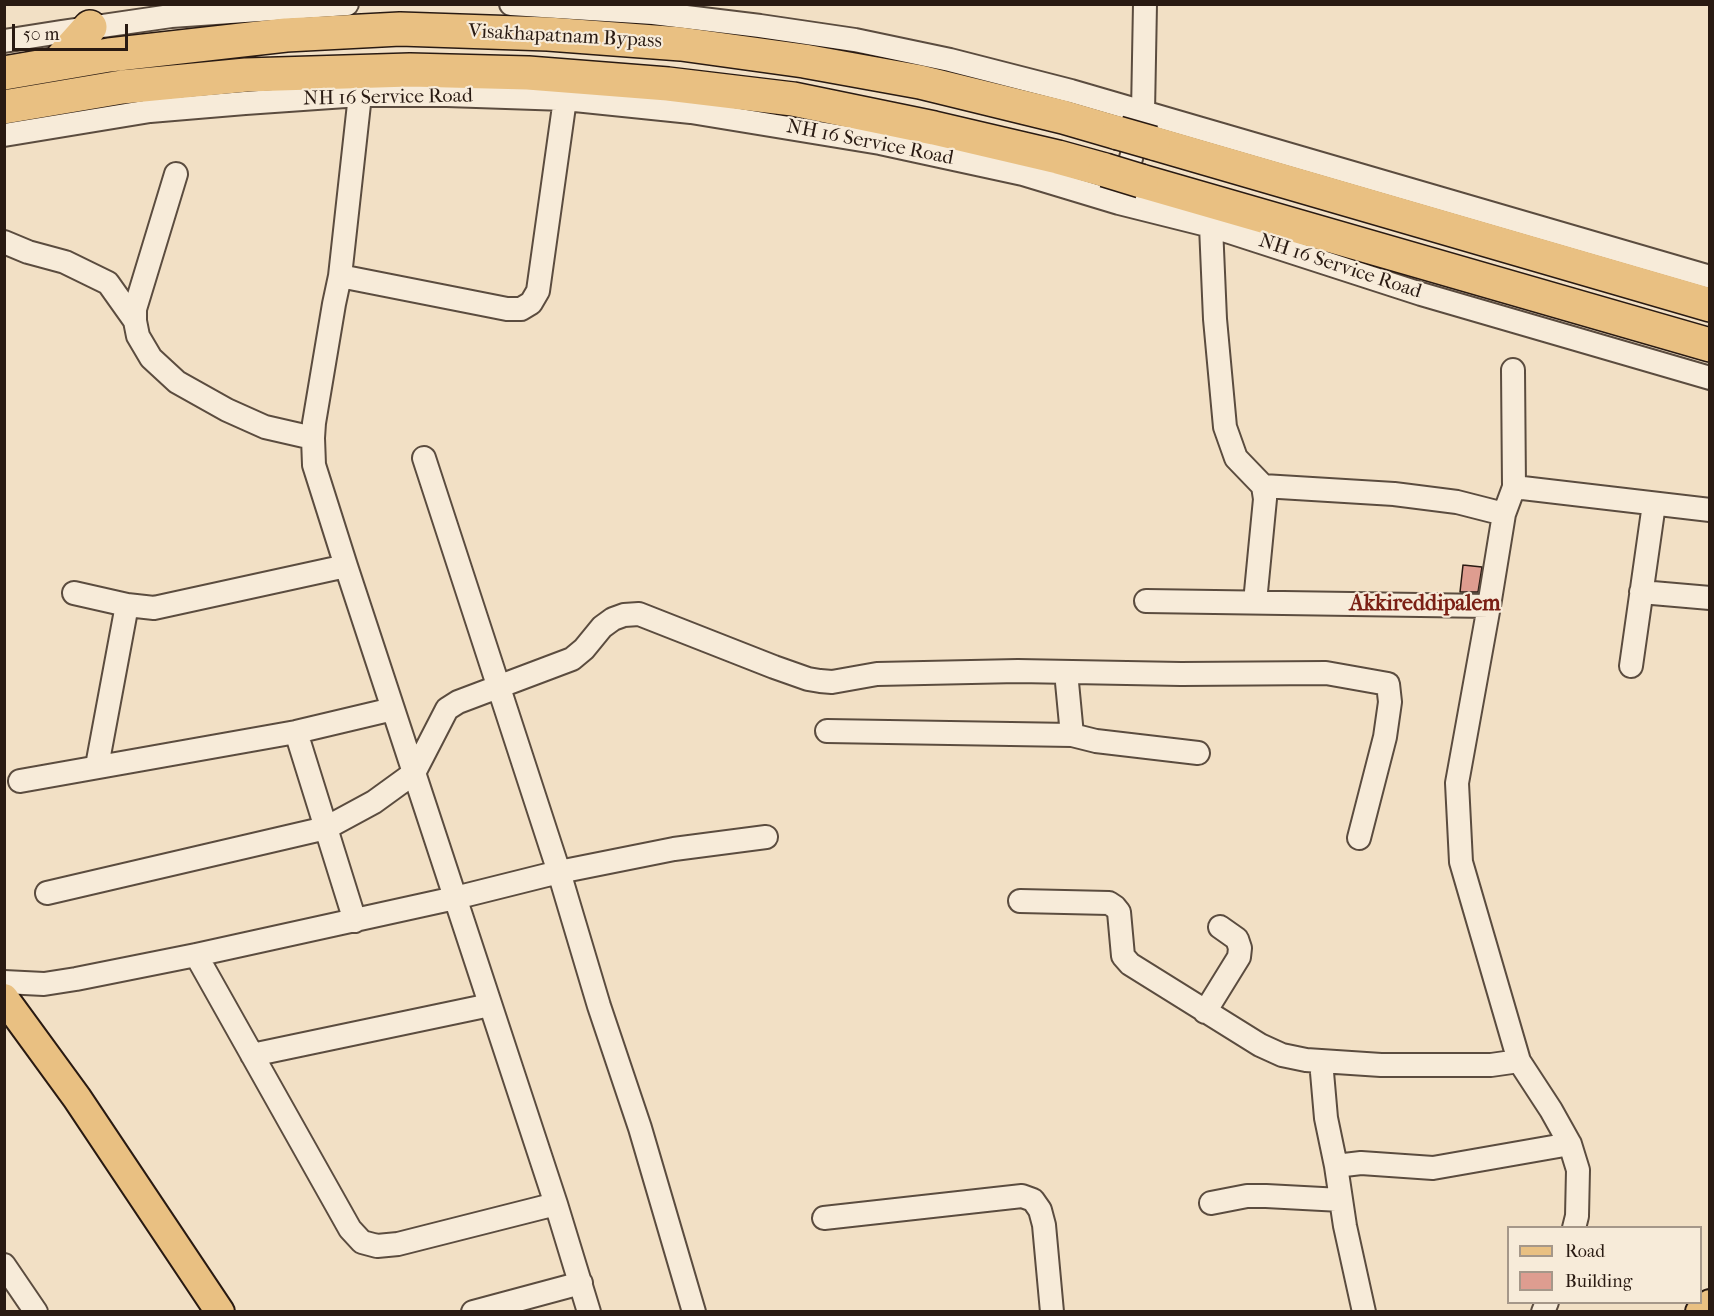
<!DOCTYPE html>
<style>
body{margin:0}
#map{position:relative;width:1714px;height:1316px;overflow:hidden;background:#f2e0c5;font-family:"IM FELL French Canon",serif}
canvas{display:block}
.frame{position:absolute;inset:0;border:6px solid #291a12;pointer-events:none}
.legend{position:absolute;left:1507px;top:1226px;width:195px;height:78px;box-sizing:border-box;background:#f7ebd9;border:2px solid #a59789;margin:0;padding:8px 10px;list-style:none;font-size:18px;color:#291a12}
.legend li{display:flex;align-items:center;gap:12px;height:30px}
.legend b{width:30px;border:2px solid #a59789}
.scale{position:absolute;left:12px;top:24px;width:116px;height:27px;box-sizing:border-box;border:3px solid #291a12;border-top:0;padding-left:8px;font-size:18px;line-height:21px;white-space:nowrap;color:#291a12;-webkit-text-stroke:4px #f7ebd9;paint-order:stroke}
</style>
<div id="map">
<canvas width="1714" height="1316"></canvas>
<div class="frame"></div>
<ul class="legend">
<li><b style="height:8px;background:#e9c082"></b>Road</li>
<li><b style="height:16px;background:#de9d90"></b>Building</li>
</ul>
<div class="scale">50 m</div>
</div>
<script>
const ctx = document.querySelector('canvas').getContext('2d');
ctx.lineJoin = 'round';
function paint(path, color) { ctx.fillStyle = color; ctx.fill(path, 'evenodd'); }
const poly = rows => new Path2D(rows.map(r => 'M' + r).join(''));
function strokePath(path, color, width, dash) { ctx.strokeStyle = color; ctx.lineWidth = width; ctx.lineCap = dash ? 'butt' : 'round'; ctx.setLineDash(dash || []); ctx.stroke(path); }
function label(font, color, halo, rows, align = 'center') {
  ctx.font = font + ' "IM FELL French Canon",serif'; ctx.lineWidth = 4.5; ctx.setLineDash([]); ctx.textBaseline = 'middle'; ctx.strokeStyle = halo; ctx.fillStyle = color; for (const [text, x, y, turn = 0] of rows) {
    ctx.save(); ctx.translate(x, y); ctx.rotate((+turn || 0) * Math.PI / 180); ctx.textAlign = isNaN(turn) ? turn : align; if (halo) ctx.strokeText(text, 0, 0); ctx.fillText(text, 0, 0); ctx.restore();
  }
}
paint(poly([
 [1481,568,1484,573,1480,597,1464,597,1462,592]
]), '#0003');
const building = poly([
 [1463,565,1482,567,1478,592,1460,592,1463,565]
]);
paint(building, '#de9d90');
strokePath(building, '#291a12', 1.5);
const minor = poly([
 [511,4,653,13,760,26,855,40,950,60,1071,91,1710,277],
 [4,41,61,32,171,16,347,4],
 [360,95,340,276,334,304,314,423,313,438,314,465,346,566,556,1204,589,1312],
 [4,135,150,111,245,103,360,95,447,95,565,99,691,112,880,143,1023,174,1119,203,1211,226,1421,294,1710,378],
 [176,174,135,309,135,321,138,336,151,358,177,382,227,410,265,427,313,438],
 [1123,189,1143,112,1145,4],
 [1211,226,1215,319,1225,427,1236,458,1263,486,1265,499,1255,602],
 [4,242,28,252,65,262,108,283,135,321],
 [340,276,507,309,521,309,531,303,538,291,565,99],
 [1513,370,1514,487,1504,514,1489,606,1457,783,1461,862,1519,1061,1551,1110,1570,1144,1578,1170,1577,1216,1574,1228],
 [424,458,559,872,599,1006,640,1128,694,1312],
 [1263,486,1394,494,1457,502,1504,514],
 [1514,487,1710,510],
 [1641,592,1710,598],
 [74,593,127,605,154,608,346,566],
 [1146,601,1489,606],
 [1631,666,1654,504],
 [1066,672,1072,735],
 [827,731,1072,735,1096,741,1198,753],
 [296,732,355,921],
 [97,766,127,605],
 [20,781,296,732,393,709],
 [47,893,326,828,374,802,414,773,447,709,458,702,572,659,584,649,602,627,613,619,624,615,639,614,774,667,808,679,820,681,832,682,877,674,1018,671,1181,674,1326,673,1388,684,1390,702,1385,737,1359,838],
 [1020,901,1109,903,1115,907,1119,912,1123,956,1130,964,1260,1045,1282,1055,1306,1060,1381,1065,1491,1065,1519,1061],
 [196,955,350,1229,362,1242,377,1246,398,1244,556,1204],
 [4,982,44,984,76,979,196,955,455,898,559,872,674,849,766,837],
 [1205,1012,1239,957,1240,948,1237,939,1220,927],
 [252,1055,490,1005],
 [1321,1061,1326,1118,1336,1166,1345,1226,1364,1312],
 [1336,1166,1361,1163,1433,1168,1570,1144],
 [1211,1203,1247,1196,1266,1196,1341,1200],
 [824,1218,1022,1196,1033,1200,1040,1210,1044,1225,1052,1312],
 [4,1265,36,1312],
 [473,1312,581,1283],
 [1543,1312,1547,1302]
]);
const major = poly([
 [4,998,77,1098,220,1312],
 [1700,1312,1710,1304]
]);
const highway = poly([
 [57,64,90,27],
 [4,73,109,55,286,35,400,29,548,34,681,44,804,61,920,82,1063,117,1118,133],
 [4,107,122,87,246,75,410,70,528,73,668,84,793,99,934,128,1058,157,1105,170],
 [1153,143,1710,305],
 [1141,181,1710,345]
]);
strokePath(minor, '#5b4c3f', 26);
strokePath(major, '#291a12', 32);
strokePath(highway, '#291a12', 36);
strokePath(minor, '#f7ebd9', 22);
strokePath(major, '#e9c082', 28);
strokePath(highway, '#e9c082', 33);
const highwayBridge = poly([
 [1118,133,1153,143],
 [1105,170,1141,181]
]);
strokePath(highwayBridge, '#291a12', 36, []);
strokePath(highwayBridge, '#e9c082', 33);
label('20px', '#291a12', '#f7ebd9', [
 ["Visakhapatnam Bypass",565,37,3],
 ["NH 16 Service Road",388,98,-1],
 ["NH 16 Service Road",870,143,11],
 ["NH 16 Service Road",1340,267,18]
]);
label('bold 22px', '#7a1f14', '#f7ebd9', [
 ["Akkireddipalem",1425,605]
]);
</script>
